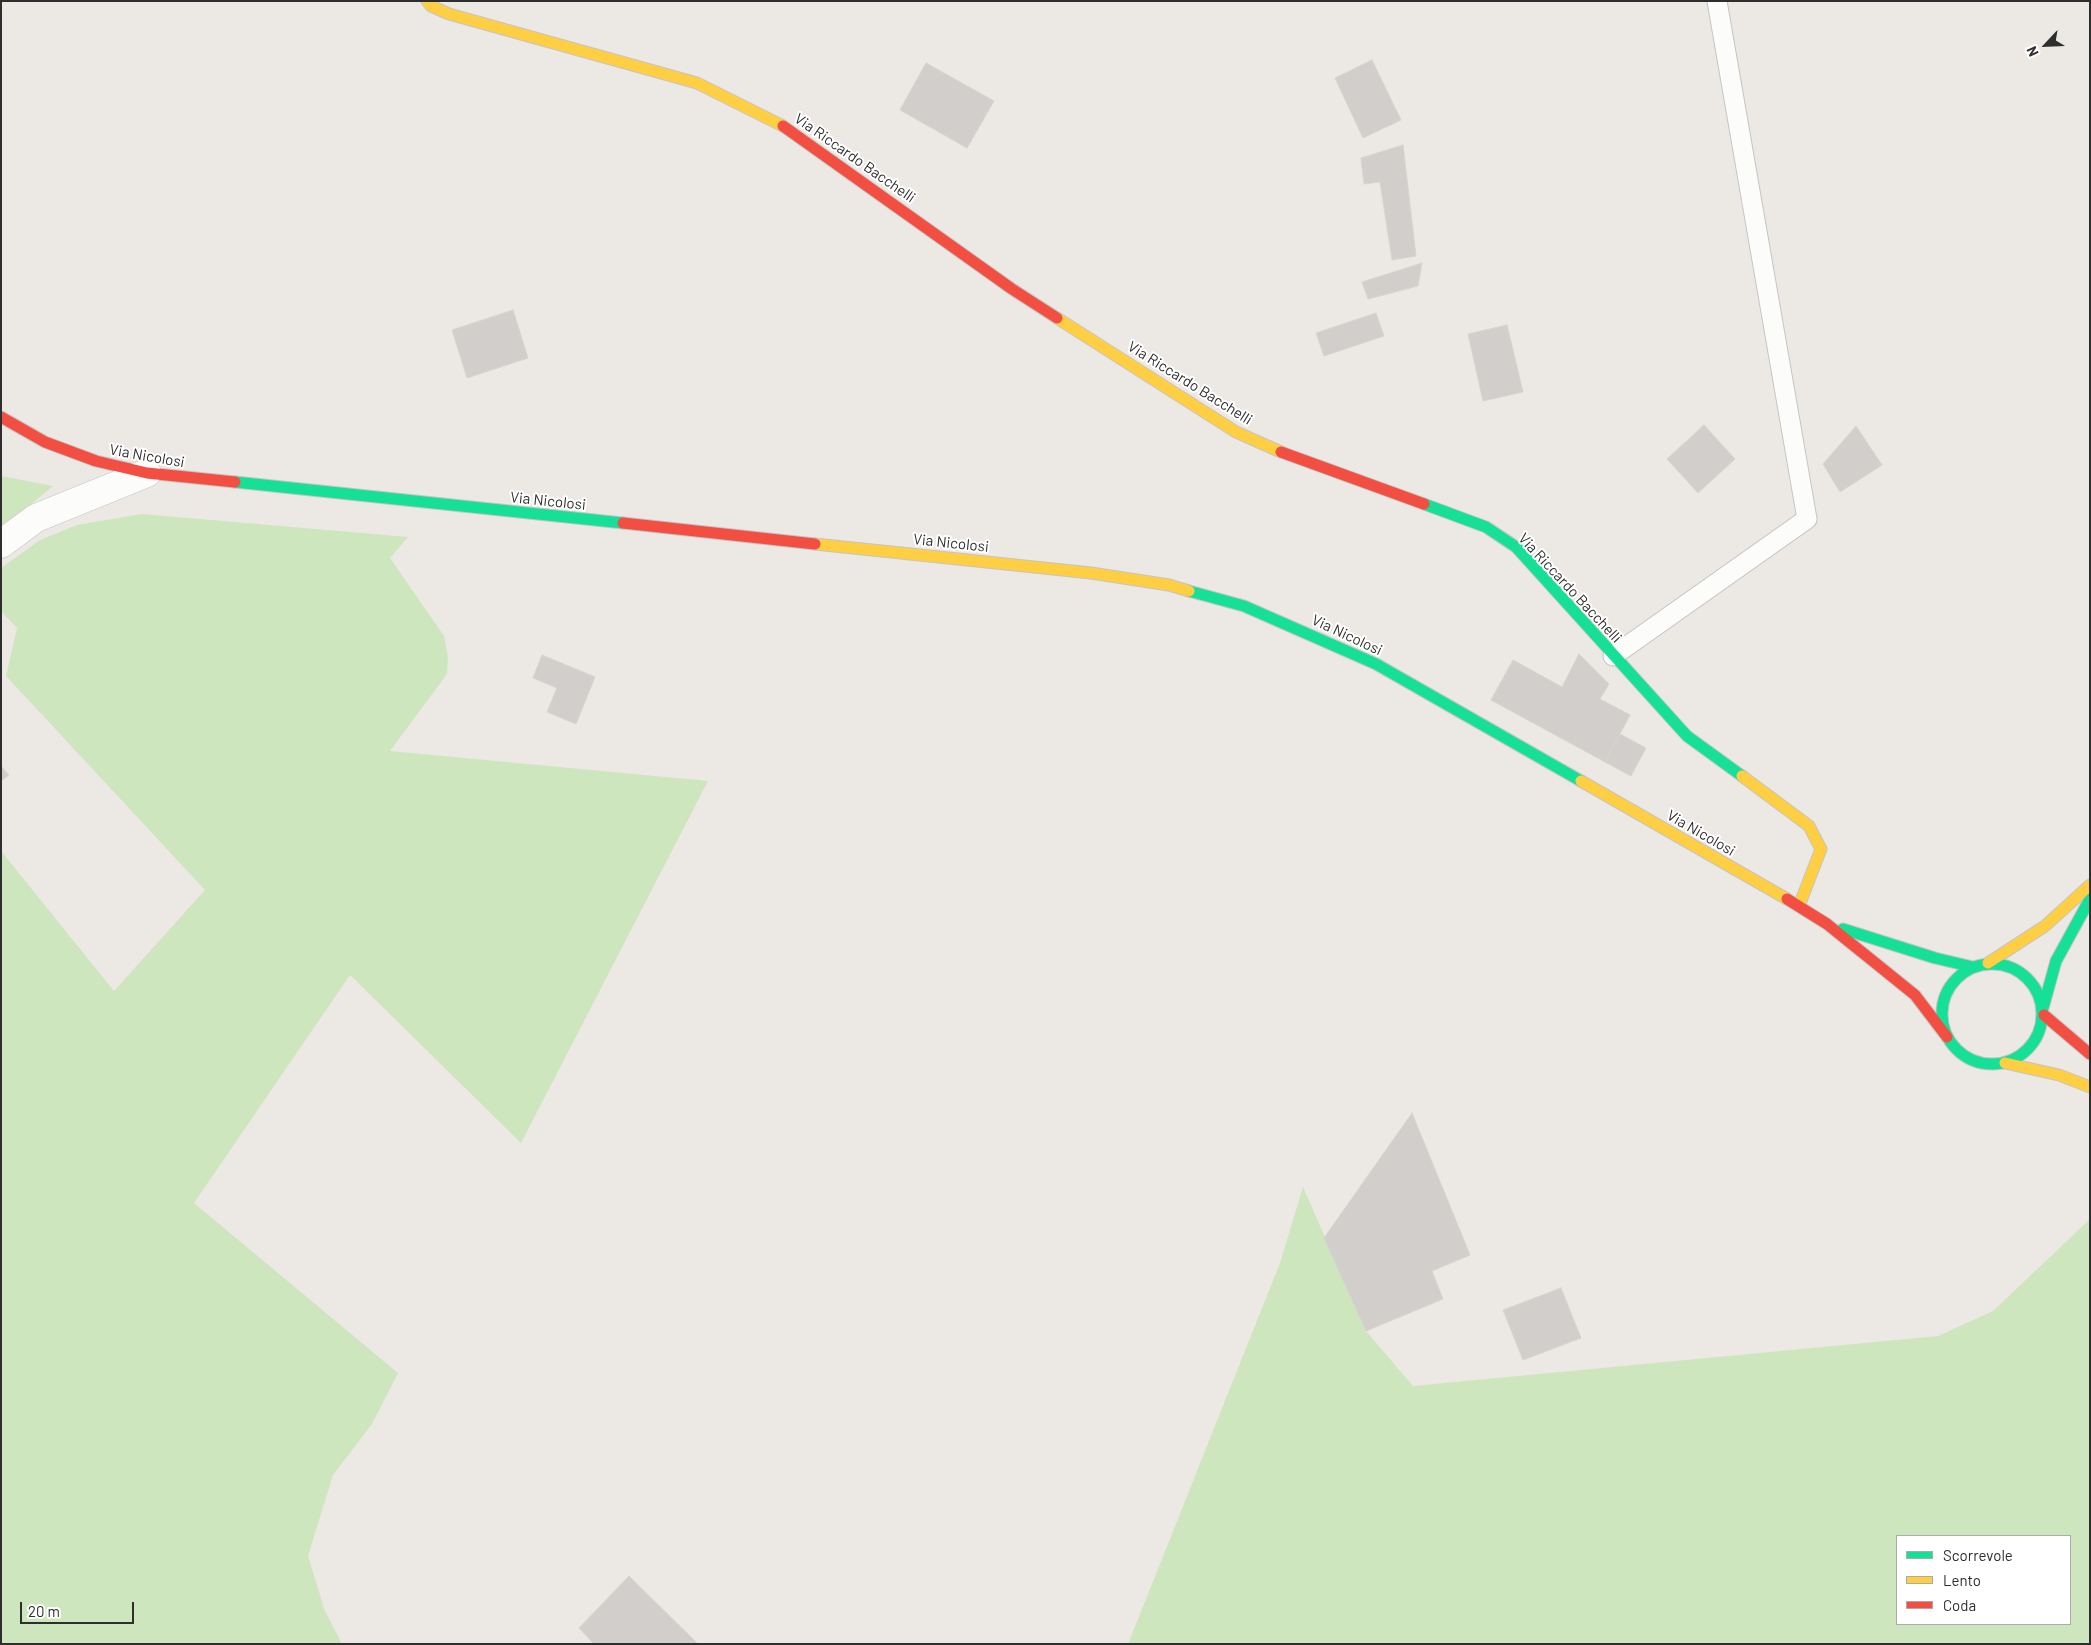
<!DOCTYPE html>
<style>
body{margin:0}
#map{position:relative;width:2091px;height:1645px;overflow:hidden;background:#ece8e4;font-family:Barlow,sans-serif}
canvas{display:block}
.frame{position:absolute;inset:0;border:2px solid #2e2e2e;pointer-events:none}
.legend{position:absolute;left:1896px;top:1535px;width:175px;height:90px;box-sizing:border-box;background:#fff;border:1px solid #ababab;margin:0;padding:6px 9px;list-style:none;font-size:15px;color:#2e2e2e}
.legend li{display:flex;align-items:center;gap:10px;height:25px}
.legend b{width:25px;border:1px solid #ababab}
.north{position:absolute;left:2021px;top:20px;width:50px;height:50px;-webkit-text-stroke:4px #fff;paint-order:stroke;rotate:245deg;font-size:14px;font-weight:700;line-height:20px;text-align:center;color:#2e2e2e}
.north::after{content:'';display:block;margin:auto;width:18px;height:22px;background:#2e2e2e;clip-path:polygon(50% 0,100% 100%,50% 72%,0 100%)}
.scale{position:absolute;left:20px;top:1602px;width:114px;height:22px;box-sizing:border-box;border:2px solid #2e2e2e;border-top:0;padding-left:6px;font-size:15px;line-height:18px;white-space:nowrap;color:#2e2e2e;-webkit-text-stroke:4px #fff;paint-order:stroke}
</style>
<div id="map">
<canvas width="2091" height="1645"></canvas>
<div class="frame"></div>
<ul class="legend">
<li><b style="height:6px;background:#16e098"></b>Scorrevole</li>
<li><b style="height:6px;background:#ffcf43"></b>Lento</li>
<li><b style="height:6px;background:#f24e42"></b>Coda</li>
</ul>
<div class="north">N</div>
<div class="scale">20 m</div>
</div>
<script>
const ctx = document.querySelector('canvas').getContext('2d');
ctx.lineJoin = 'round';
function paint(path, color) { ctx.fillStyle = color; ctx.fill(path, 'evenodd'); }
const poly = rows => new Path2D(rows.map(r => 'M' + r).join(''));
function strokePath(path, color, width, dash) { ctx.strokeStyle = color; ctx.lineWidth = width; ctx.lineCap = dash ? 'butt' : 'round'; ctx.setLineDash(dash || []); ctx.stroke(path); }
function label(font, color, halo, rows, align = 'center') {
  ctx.font = font + ' Barlow,sans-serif'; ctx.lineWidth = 4; ctx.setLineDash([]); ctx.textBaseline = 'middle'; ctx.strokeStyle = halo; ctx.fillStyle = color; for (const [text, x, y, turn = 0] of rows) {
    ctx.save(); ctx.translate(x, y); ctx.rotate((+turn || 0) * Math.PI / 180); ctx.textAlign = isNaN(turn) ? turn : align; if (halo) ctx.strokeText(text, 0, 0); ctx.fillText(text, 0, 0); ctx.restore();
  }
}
paint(poly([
 [1,476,53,486,1,529],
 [142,514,408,537,390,558,444,636,448,657,447,674,390,751,708,781,521,1143,350,975,194,1203,398,1373,372,1424,333,1475,308,1556,325,1611,342,1644,1,1644,1,851,114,991,205,890,6,676,17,628,1,611,1,568,40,540,77,525],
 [1303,1187,1366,1331,1413,1386,1938,1336,1993,1311,2090,1219,2090,1644,1128,1644,1280,1263],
 [1897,1536,2070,1536,2070,1624,1897,1624]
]), '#cee6be');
const building = poly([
 [1372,60,1401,120,1363,138,1335,78,1372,60],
 [926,63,994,101,967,148,900,110,926,63],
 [1403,145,1416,256,1392,260,1380,182,1364,184,1361,158,1403,145],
 [1422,263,1418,286,1368,299,1362,282,1422,263],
 [513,310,528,358,467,378,452,330,513,310],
 [1376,313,1384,336,1324,356,1316,333,1376,313],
 [1507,325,1523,392,1483,401,1468,334,1507,325],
 [1704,425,1735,459,1698,493,1667,459,1704,425],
 [1856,426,1882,465,1840,492,1823,464,1856,426],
 [1579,654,1609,684,1600,699,1630,715,1605,762,1491,700,1513,660,1562,687,1579,654],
 [542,655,595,677,576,724,547,712,557,688,533,678,542,655],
 [1620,734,1646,748,1631,776,1605,762,1620,734],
 [1,766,9,775,1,781,1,766],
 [1412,1113,1470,1255,1432,1271,1443,1299,1366,1331,1324,1238,1412,1113],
 [1561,1288,1581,1338,1523,1360,1503,1310,1561,1288],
 [629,1576,698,1644,594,1644,579,1628,629,1576]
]);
paint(building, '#d1cecb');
strokePath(building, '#d7d4d0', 1);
const lane = poly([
 [1613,656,1807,519,1717,1]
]);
const street = poly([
 [1,544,36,518,147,473]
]);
const fast = poly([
 [235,482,623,523],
 [1424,504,1486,527,1516,547,1687,736,1742,776],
 [1189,591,1244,606,1376,664,1581,781],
 [1843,929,1935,958,1973,967],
 '1942 1014a50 50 0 1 1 100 0a50 50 0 1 1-100 0Z',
 [2043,1008,2056,961,2090,899]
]);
const slow = poly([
 [427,1,431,6,449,14,697,83,783,126],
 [1057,318,1236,432,1281,452],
 [815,544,1091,573,1169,585,1189,591],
 [1742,776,1809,826,1821,849,1799,906],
 [1581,781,1787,899],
 [1988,963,2045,926,2090,885],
 [2005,1063,2059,1075,2090,1087]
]);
const jam = poly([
 [783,126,1012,289,1057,318],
 [1,417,45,442,96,461,147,473,235,482],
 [1281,452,1424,504],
 [623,523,815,544],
 [1787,899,1827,924,1915,995,1947,1037],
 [2044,1015,2090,1054]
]);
strokePath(lane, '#c5c4c5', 21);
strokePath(street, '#c5c4c5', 29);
strokePath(fast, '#c5c4c5', 13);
strokePath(slow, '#c5c4c5', 13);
strokePath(jam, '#c5c4c5', 13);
strokePath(lane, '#fcfcfb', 19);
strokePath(street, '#fcfcfb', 28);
strokePath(fast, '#16e098', 11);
strokePath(slow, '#ffcf43', 11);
strokePath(jam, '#f24e42', 11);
label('15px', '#2e2e2e', '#fff', [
 ["Via Riccardo Bacchelli",855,158,35],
 ["Via Riccardo Bacchelli",1190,383,32],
 ["Via Nicolosi",147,456,10],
 ["Via Nicolosi",548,501,6],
 ["Via Nicolosi",951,543,6],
 ["Via Riccardo Bacchelli",1570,588,47],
 ["Via Nicolosi",1347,635,25],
 ["Via Nicolosi",1701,833,30]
]);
</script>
